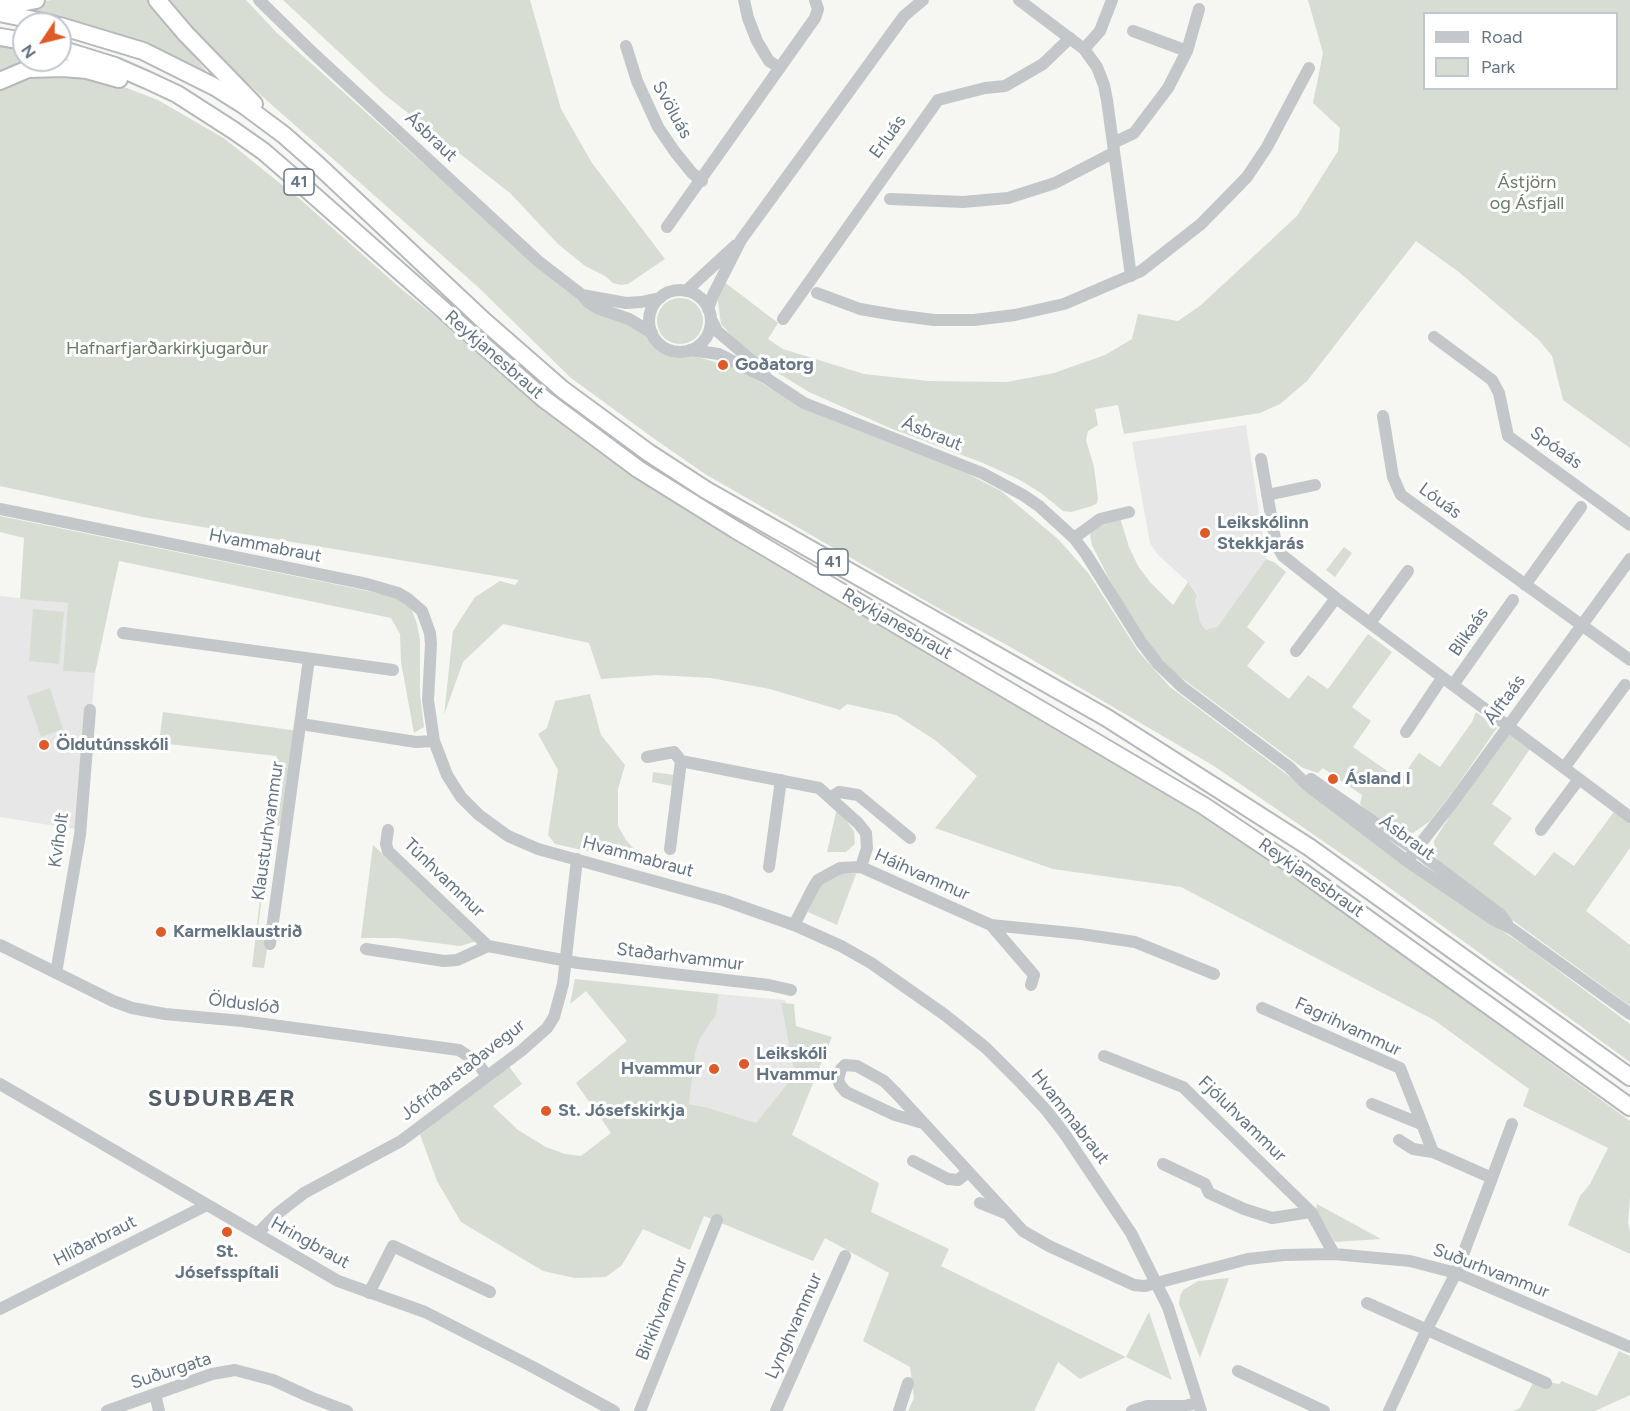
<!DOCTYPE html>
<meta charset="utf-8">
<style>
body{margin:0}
#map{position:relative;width:1630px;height:1411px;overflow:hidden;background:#f6f6f2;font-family:Figtree,sans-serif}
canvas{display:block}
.legend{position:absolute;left:1423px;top:12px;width:195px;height:78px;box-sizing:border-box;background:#fff;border:2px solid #c1c7cd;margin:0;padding:8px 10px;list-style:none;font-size:18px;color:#657483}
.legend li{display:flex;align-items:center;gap:12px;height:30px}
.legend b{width:30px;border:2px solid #c1c7cd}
.north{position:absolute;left:12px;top:12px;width:60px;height:60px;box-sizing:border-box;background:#fff;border:2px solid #c1c7cd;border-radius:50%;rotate:235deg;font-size:16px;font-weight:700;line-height:24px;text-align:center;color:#657483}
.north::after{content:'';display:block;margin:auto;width:21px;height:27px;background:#e05a28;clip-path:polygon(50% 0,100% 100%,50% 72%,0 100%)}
</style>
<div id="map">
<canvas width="1630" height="1411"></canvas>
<ul class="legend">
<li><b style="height:8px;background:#c3c7ca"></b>Road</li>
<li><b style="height:16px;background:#d7ddd3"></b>Park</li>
</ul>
<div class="north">N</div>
</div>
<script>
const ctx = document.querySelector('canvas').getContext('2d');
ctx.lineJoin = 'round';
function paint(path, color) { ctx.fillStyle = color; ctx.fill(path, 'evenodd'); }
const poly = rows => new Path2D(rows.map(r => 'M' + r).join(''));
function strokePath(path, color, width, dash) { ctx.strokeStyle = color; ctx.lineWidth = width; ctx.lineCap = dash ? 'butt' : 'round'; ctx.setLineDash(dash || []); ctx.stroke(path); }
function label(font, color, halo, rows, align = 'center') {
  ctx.font = font + ' Figtree,sans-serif'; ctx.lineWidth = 6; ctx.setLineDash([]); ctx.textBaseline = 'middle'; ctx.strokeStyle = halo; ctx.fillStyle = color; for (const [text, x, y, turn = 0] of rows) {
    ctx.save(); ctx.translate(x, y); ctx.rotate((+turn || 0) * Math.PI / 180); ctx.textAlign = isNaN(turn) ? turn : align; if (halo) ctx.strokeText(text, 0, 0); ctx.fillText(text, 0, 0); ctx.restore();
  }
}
paint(poly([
 [1246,425,1266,559,1218,626,1206,630,1201,624,1195,601,1197,594,1188,582,1158,555,1150,543,1132,442],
 [0,596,68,603,64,671,95,673,81,830,0,817],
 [719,994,785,1000,795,1074,756,1123,709,1108,689,1104,695,1055,699,1040,716,1015]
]), '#e6e7e6');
paint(poly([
 [52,0,151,0,210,76,60,18,26,11,27,4],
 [167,0,246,0,276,32,557,283,643,331,656,345,715,362,727,361,768,387,821,416,966,473,1001,491,1059,540,1089,574,1138,651,1170,687,1445,893,1528,948,1630,1024,1630,1062,1365,870,1214,766,1007,645,952,616,705,474,656,440,571,378,478,287,246,82,187,24],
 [283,0,530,0,561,109,592,163,665,259,628,284,621,285,613,283,605,276,585,266,558,244,510,193,385,95],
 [1308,0,1630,0,1630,448,1563,400,1552,356,1539,340,1460,273,1416,241,1307,381,1280,404,1260,413,1124,434,1118,405,1095,409,1098,425,1088,431,1086,440,1094,467,1098,498,1097,503,1092,506,1071,512,1063,511,1041,493,1018,479,983,463,890,428,809,392,778,373,739,344,721,324,717,295,723,281,778,323,768,339,783,349,864,374,929,381,1007,382,1054,373,1105,355,1132,339,1138,314,1178,321,1201,305,1297,216,1338,151,1340,128,1313,103,1323,53],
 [1424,14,1616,14,1616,88,1424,88],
 [0,41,24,45,24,60,60,60,60,53,104,65,26,63,0,73],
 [36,74,74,74,111,82,158,100,225,139,302,201,399,287,555,414,653,486,822,591,1199,813,1359,923,1630,1121,1630,1197,1628,1224,1630,1231,1630,1254,1568,1225,1580,1196,1590,1184,1608,1148,1523,1106,1529,1089,1434,1020,1181,887,1053,869,935,828,977,776,935,740,896,715,847,704,840,710,770,689,711,678,657,675,601,679,589,643,503,624,463,662,444,715,453,631,475,597,500,581,515,585,519,580,143,517,0,486,0,88],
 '657 321a23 23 0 1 1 46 0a23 23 0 1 1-46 0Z',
 [0,516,397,597,411,608,417,624,420,640,420,695,424,727,414,733,401,662,400,634,391,618,119,561,95,673,63,671,68,603,20,599,24,538,0,532],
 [1120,518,1129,547,1138,566,1150,582,1173,605,1188,582,1197,595,1195,601,1201,624,1206,630,1218,626,1266,559,1274,562,1286,572,1247,627,1265,642,1247,666,1289,699,1308,675,1328,689,1368,634,1392,652,1352,707,1371,721,1353,747,1400,780,1419,753,1440,767,1472,722,1476,712,1497,728,1452,793,1430,821,1413,833,1404,834,1396,832,1368,812,1360,804,1362,795,1323,768,1318,773,1303,768,1175,673,1155,652,1124,608,1092,545,1090,535,1093,528],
 [1344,547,1352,553,1335,577,1326,570],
 [33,609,64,612,59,664,29,661],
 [50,688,63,729,41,737,27,696],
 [590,694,601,735,625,765,618,789,618,826,626,840,634,849,659,857,658,867,555,844,548,835,558,770,538,734,547,728,555,701],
 [163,712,298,731,284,826,271,825,258,929,270,931,264,968,252,967,277,756,159,743],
 [1509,733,1532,746,1492,804,1512,818,1493,844,1535,876,1554,852,1574,866,1616,809,1630,820,1630,848,1586,911,1630,945,1630,1006,1508,917,1439,863,1435,855,1434,841,1458,803],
 [653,772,674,775,672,786,652,782],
 [837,808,854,831,855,844,846,852,827,852],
 [373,845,477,941,460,946,397,938,361,938],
 [840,874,856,874,837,925,808,912,817,889,827,879],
 [575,979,719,994,716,1015,699,1040,695,1055,689,1104,709,1108,756,1123,795,1074,781,1003,794,1004,796,1026,832,1037,792,1135,879,1183,871,1212,949,1249,941,1266,1126,1357,1149,1312,1172,1380,1126,1357,1080,1379,1058,1362,1034,1411,908,1411,914,1398,910,1367,863,1341,889,1273,825,1238,813,1261,704,1216,690,1250,643,1229,622,1265,606,1277,575,1278,543,1271,461,1222,437,1181,419,1132,508,1065,522,1084,493,1106,518,1130,546,1147,565,1154,581,1156,611,1133,576,1083,627,1041,586,991,570,1004],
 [1317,1204,1381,1239,1335,1242,1316,1210],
 [1229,1278,1200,1358,1179,1304,1180,1296,1183,1290,1198,1281],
 [1619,1351,1630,1356,1630,1395,1595,1411,1513,1411,1520,1408,1535,1379,1559,1384,1562,1381,1597,1396]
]), '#d7ddd3');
const highway = poly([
 [157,0,186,34,254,104],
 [0,1,26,2,36,0],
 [0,13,53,24],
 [60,26,143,51,215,87,245,106,284,135,318,165,483,320,562,389,649,453,706,490,1107,718,1309,847,1630,1077],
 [0,37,24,41],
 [60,49,115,66,147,80,177,94,233,130,263,151,292,176,544,399,638,469,736,530,1204,806,1301,871,1630,1107],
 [0,81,28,69,63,68,87,70,119,79]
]);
strokePath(highway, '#b6b9bc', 20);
strokePath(poly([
 [259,0,312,52,538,261,582,295,588,302,597,308,629,319,652,333],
 [744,0,748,18,757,41,769,61,780,68],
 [1019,0,1084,49,1097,67,1104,85,1107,100,1131,276],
 [1133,31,1187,51],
 [626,46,637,81,658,127,675,152,692,173,702,181],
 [1084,49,1100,31,1112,0],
 [1113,143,1134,133,1168,88,1187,51,1199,9],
 [890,199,963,202,1008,198,1055,183,1113,153],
 [667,227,815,18,818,9,815,0],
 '649 321a31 31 0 1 1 62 0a31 31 0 1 1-62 0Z',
 [686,291,736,245],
 [817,293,860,309,895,315,934,320,974,320,1015,315,1064,304,1141,271,1201,224,1247,177,1267,147,1309,68],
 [582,295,626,303,641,302,660,298],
 [708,309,713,295,741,240,904,16,923,0],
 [711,319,717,331,757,365,766,377],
 [783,319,938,100,985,88,1005,86,1043,64,1070,38],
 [1434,337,1492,380,1499,393,1508,436,1630,525],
 [690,350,719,354,766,378,804,403,982,473,1023,495,1039,506,1074,538,1086,554,1141,642,1158,664,1182,687,1289,767,1307,785,1407,861,1494,920,1512,929,1630,1014],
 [1383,416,1393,477,1401,495,1630,660],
 [1261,459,1276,544,1283,556,1336,598,1630,817],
 [1267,495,1315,485],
 [0,509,367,584,398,593,408,599,422,611,430,633,431,644,428,700,434,741,447,775,461,797,479,815,508,836,538,849,723,900,794,925,841,946,871,963,945,1015,986,1048,1019,1081,1047,1111,1064,1133,1131,1233,1168,1307,1201,1411],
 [1074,538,1100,519,1129,512],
 [1525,585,1581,507],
 [1370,623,1408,571],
 [123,633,393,670],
 [1296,651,1336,598],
 [1453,685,1513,600],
 [301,724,416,742,434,741],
 [1406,732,1442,678],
 [647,757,674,752,681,761,819,788,858,823,866,833,867,848,861,867],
 [1564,768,1625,685],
 [1311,779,1415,850,1500,914,1507,923],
 [830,798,839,792,858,795,910,838],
 [388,830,386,844,388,851,488,946,578,963,769,985,791,990],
 [1541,830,1579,779],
 [670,849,681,761],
 [1407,861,1453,802,1630,559],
 [769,867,781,780],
 [794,925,813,888,818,880,840,868,861,867,991,925,1081,934,1135,942,1214,974],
 [991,925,1034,975,1031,985],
 [270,944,309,659],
 [0,945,113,1001,132,1008,165,1014,242,1021,459,1050,477,1062,487,1076],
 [366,949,444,961,457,960,488,946],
 [56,973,80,835,90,710],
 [1262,1008,1400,1068,1433,1152,1492,1178,1456,1273,1427,1329,1389,1411],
 [1104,1056,1183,1087,1311,1212,1334,1254],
 [0,1084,338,1281,425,1312,531,1366,614,1411],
 [1372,1104,1421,1124],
 [923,1123,895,1115,846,1092,840,1085,838,1079,841,1069,845,1065,857,1066,884,1081,896,1093,1023,1231,1049,1246,1134,1285,1145,1286,1248,1259,1284,1255,1334,1254,1410,1261,1456,1273,1630,1347],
 [1399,1140,1413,1149,1433,1152],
 [913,1161,948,1179,958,1180,968,1172],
 [1163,1164,1205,1184,1209,1193,1244,1209,1272,1218,1311,1212],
 [1492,1178,1512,1124],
 [980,1203,1005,1213],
 [257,1234,277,1214,304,1193,401,1141,521,1051,547,1028,554,1017,563,984,577,859],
 [369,1293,393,1246,490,1292],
 [1367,1303,1546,1383],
 [0,1309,207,1205],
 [1238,1371,1324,1411],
 [155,1394,159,1411],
 [107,1411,212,1374,235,1370,273,1380,310,1397,347,1411],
 [640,1411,717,1220],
 [776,1411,845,1256],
 [899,1411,908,1383],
 [1132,1411,1147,1406,1184,1406,1198,1403]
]), '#c3c7ca', 12);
strokePath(highway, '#fff', 16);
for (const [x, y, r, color] of [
 [723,365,6,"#e05a28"],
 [1205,533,6,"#e05a28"],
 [44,745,6,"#e05a28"],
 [1333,779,6,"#e05a28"],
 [161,932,6,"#e05a28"],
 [744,1064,6,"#e05a28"],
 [714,1069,6,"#e05a28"],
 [546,1111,6,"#e05a28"],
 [227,1232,6,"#e05a28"]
]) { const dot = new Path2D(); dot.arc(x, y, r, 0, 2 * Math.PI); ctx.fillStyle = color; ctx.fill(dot); strokePath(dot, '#fff', 2); }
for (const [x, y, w] of [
 [299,182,30],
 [833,562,30]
]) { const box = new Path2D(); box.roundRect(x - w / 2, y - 13, w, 26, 4.5); ctx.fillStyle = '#fff'; ctx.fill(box); strokePath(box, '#657483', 1.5); }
label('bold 16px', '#657483', null, [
 ["41",299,182],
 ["41",833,562]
]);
label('18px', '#657483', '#fff', [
 ["Svöluás",672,110,61],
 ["Ásbraut",431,137,43],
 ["Erluás",888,137,-54],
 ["Reykjanesbraut",494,355,41],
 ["Ásbraut",932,434,22],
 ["Spóaás",1556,448,36],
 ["Lóuás",1440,501,36],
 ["Hvammabraut",265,546,11],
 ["Reykjanesbraut",897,624,30],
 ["Blikaás",1469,632,-55],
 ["Álftaás",1505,700,-54],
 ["Klausturhvammur",268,831,-82],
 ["Ásbraut",1407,838,36],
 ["Kvíholt",59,840,-82],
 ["Hvammabraut",638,857,15],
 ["Háihvammur",922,875,24],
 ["Túnhvammur",444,878,44],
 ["Reykjanesbraut",1311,878,35],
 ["Staðarhvammur",680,957,7],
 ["Ölduslóð",244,1004,7],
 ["Fagrihvammur",1348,1027,25],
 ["Jófríðarstaðavegur",463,1070,-38],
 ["Hvammabraut",1070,1117,52],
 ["Fjóluhvammur",1242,1119,44],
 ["Hlíðarbraut",95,1241,-27],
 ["Hringbraut",310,1243,29],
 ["Suðurhvammur",1491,1271,21],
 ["Birkihvammur",662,1309,-68],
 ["Lynghvammur",794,1326,-66],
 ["Suðurgata",171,1371,-18]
]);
label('18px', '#687a64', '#fff', [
 ["Ástjörn",1527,183],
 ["og Ásfjall",1527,204],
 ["Hafnarfjarðarkirkjugarður",167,349]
]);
label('bold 18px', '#657483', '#fff', [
 ["Goðatorg",735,365],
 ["Leikskólinn",1217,523],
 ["Stekkjarás",1217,544],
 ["Öldutúnsskóli",56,745],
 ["Ásland I",1345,779],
 ["Karmelklaustrið",173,932],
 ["Leikskóli",756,1054],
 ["Hvammur",756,1075],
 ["Hvammur",702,1069,"right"],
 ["St. Jósefskirkja",558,1111],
 ["St.",227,1252,"center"],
 ["Jósefsspítali",227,1273,"center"]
], 'left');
ctx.letterSpacing = '1.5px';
label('bold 24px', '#535e68', '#fff', [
 ["SUÐURBÆR",222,1099]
]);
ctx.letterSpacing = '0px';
</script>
